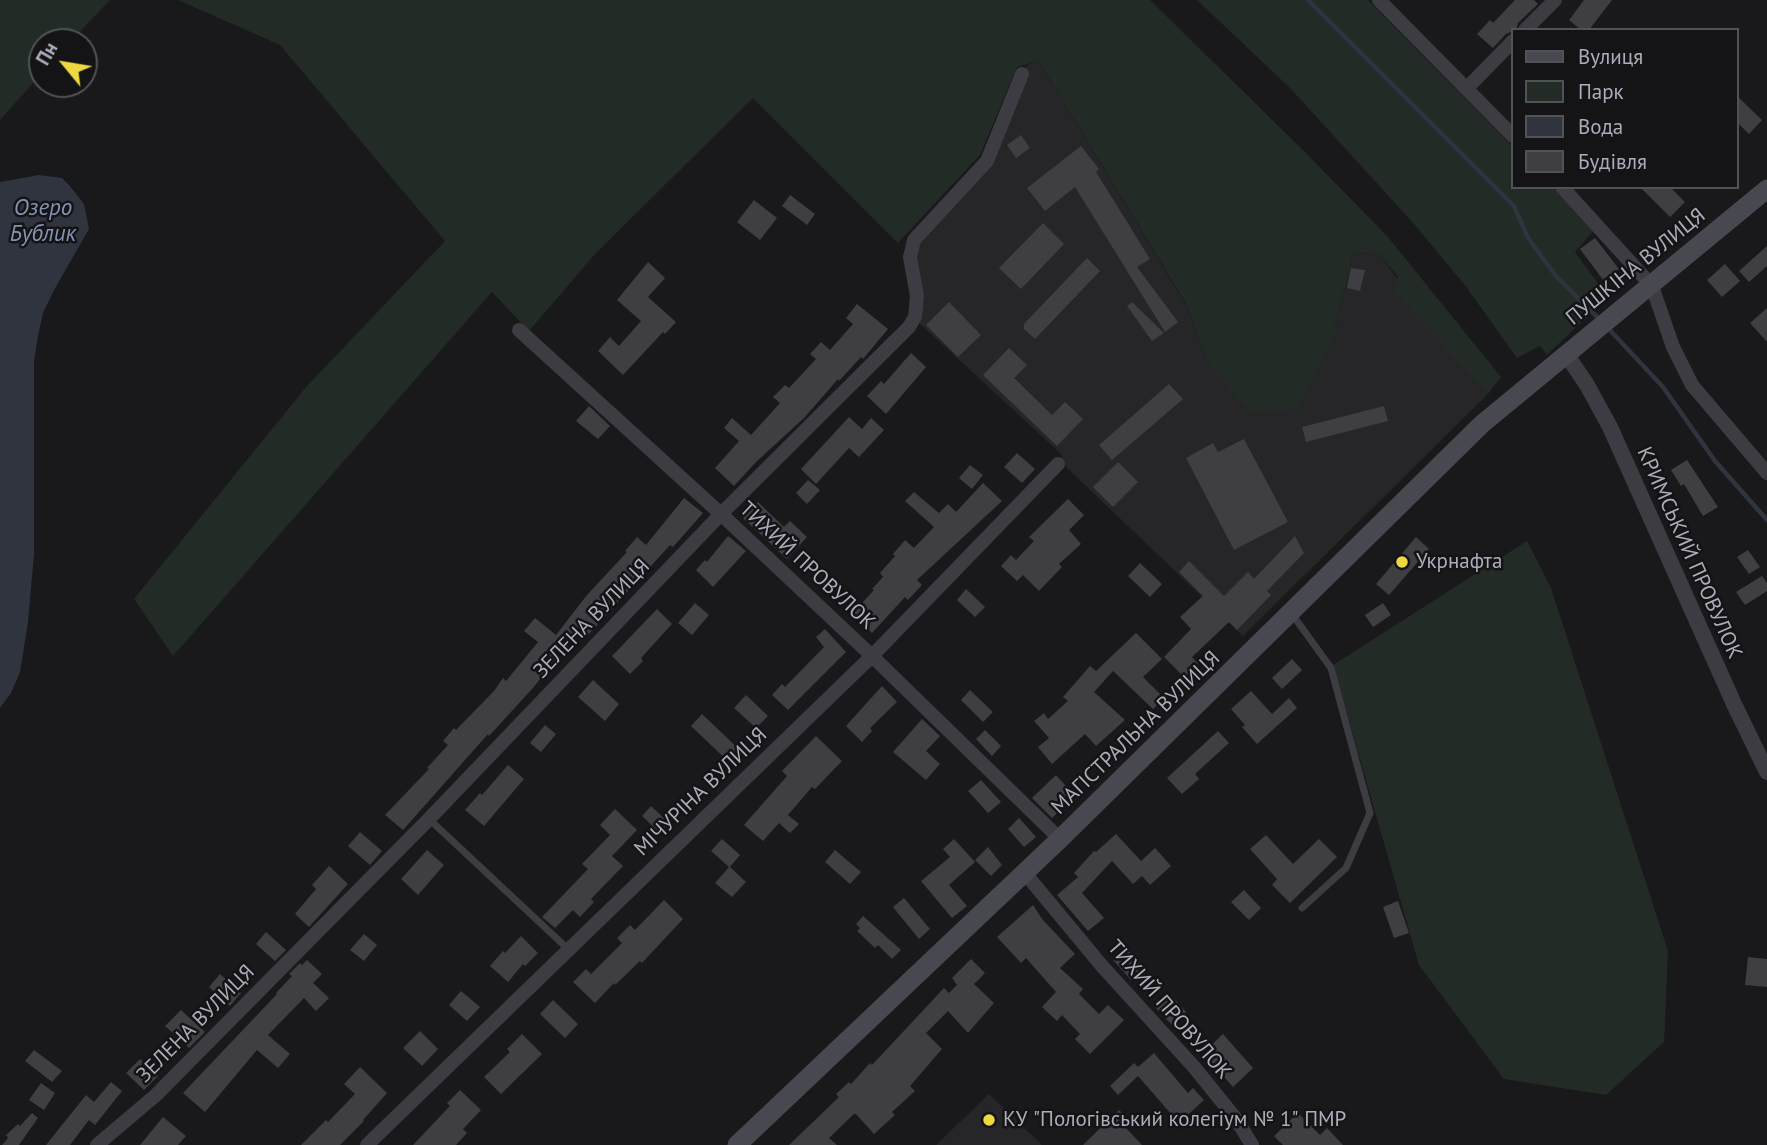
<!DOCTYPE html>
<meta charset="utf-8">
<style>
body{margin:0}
#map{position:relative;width:1767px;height:1145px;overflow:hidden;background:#19191b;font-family:"PT Sans",sans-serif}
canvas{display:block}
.legend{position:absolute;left:1511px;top:28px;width:228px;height:161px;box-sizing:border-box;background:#141416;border:2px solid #515158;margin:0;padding:9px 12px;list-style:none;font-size:21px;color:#acadba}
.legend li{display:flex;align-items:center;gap:14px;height:35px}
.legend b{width:35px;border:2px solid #515158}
.north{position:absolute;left:28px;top:28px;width:70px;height:70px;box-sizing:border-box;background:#141416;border:2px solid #515158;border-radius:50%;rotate:300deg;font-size:19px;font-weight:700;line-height:28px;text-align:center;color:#acadba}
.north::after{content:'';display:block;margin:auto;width:24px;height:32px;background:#edd93f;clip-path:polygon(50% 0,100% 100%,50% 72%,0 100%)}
</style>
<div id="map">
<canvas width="1767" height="1145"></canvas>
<ul class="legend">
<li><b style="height:9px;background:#484850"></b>Вулиця</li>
<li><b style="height:19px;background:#232b26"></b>Парк</li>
<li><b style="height:19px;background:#2f343f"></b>Вода</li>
<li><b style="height:19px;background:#3f3e42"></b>Будівля</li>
</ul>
<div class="north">Пн</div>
</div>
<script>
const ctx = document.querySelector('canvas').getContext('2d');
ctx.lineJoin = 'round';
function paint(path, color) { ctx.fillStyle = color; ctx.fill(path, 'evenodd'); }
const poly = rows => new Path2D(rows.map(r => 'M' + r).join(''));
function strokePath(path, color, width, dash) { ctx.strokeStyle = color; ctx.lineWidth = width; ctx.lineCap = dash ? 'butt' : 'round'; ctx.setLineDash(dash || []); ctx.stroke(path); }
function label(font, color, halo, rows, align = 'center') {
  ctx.font = font + ' "PT Sans",sans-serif'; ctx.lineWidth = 5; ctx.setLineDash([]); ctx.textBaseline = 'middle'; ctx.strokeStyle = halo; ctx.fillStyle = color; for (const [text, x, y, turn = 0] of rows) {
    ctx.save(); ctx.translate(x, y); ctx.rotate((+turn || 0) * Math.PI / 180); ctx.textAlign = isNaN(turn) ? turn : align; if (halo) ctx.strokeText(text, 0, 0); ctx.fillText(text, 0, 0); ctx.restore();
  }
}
paint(poly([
 [1039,61,1186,305,1208,363,1335,328,1350,268,1350,256,1360,252,1380,255,1448,349,1488,394,1243,636,1066,467,1060,453,917,321,914,257,917,241,991,162,1027,65],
 [989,1094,1042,1145,936,1145]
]), '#262528');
paint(poly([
 [0,0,110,0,70,42,42,42,42,73,0,120],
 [178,0,1150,0,1302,149,1388,237,1501,377,1488,394,1392,290,1398,277,1380,255,1360,252,1350,256,1350,268,1335,328,1337,331,1298,409,1251,414,1208,363,1186,304,1039,61,1017,67,980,155,898,243,753,98,596,253,529,331,492,292,173,656,134,599,307,386,445,241,280,45],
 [1197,0,1368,0,1513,147,1513,187,1553,187,1594,230,1575,252,1608,297,1547,355,1540,346,1517,358,1467,288,1415,225,1290,88],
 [1527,541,1551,588,1668,951,1664,1042,1606,1095,1504,1079,1419,965,1333,665]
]), '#232b26');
paint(poly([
 [39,175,62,178,69,185,84,204,89,229,54,290,43,313,38,336,34,361,34,554,28,622,20,672,11,693,0,708,0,182]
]), '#2f343f');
strokePath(poly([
 [1308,0,1514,206,1528,238,1556,276,1601,321],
 [1607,327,1663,387,1715,461,1767,520]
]), '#2f343f', 4.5);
paint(poly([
 [1515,0,1534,0,1538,4,1518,23,1516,30,1506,34,1493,48,1477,34,1490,20,1493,23],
 [1584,0,1612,0,1589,30,1581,30,1569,20],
 [1737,96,1762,120,1749,134,1737,122],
 [1021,135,1030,148,1016,158,1007,145],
 [1081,146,1099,169,1096,172,1150,259,1137,267,1178,322,1165,332,1075,187,1045,211,1027,188],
 [1640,187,1670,187,1685,202,1670,217],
 [790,195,815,214,807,225,782,206],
 [754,200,777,218,760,240,737,222],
 [1043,223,1064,244,1021,289,999,268],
 [1595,238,1619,269,1604,281,1580,249],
 [1767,246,1767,266,1749,282,1739,271],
 [1087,258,1100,271,1035,339,1024,329,1024,324],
 [648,262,665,278,648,297,676,322,665,334,663,332,623,375,598,351,610,337,619,346,641,321,617,300],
 [1725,264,1740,281,1722,297,1707,280],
 [1351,268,1365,270,1360,291,1347,288],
 [949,302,981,335,958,357,926,325],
 [1132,302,1164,333,1152,341,1127,306],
 [857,304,888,329,863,359,861,357,839,381,838,379,804,418,756,462,734,486,715,468,739,441,724,428,732,418,751,435,780,403,773,397,785,385,789,388,816,359,810,354,821,342,830,350,853,324,846,318],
 [1767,308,1767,342,1750,323],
 [1009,348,1027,365,1014,378,1052,415,1065,402,1083,419,1057,446,983,375],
 [911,353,926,367,886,414,867,396,881,381,884,384],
 [1169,384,1183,399,1112,460,1099,445],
 [589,406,610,426,598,439,576,421],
 [1384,406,1388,421,1306,442,1302,427],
 [849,417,862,429,871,418,884,430,859,457,849,448,816,484,801,469],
 [1244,439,1288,522,1234,550,1186,458,1213,443,1218,452],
 [1017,453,1035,469,1022,483,1004,467],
 [1687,460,1718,507,1703,516,1684,484,1681,486,1671,470],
 [1118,462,1138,482,1113,507,1093,487],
 [970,465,983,475,972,489,959,478],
 [808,480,820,490,807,504,796,493],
 [983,483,1002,501,917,580,922,585,908,600,905,597,872,633,852,614,874,590,872,589,883,577,880,573,895,556,893,554,905,540,914,548,934,527,905,501,914,492,939,513,948,504,956,512],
 [684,498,703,513,673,547,670,545,588,635,580,629,532,689,489,736,488,734,403,830,385,815,429,769,427,768,448,745,443,741,454,728,456,730,494,691,503,678,506,681,538,642,524,631,535,618,556,635,587,595,627,552,625,551,637,537,646,545],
 [1068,499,1084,515,1069,530,1081,544,1059,564,1062,567,1039,591,1023,575,1017,581,1001,566,1011,555,1016,560,1034,541,1029,537],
 [758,502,784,527,790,521,807,537,787,559,743,518],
 [728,536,746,551,713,587,696,570,705,560,707,562],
 [1295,536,1304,553,1267,591,1271,595,1237,630,1229,622,1192,657,1198,664,1185,678,1164,657,1191,629,1180,617,1203,596,1179,572,1189,561,1224,596,1248,572,1254,579],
 [1416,537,1429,549,1389,595,1376,584],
 [1748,550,1760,567,1749,574,1737,557],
 [1140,563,1162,584,1150,597,1128,576],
 [1762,576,1767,583,1767,591,1745,605,1736,592],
 [966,589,985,607,975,617,957,600],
 [695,603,709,615,692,635,678,623],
 [1383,603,1391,615,1373,627,1365,615],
 [657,609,672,624,641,658,643,661,630,674,612,656],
 [825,629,846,652,788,710,772,695,782,684,785,687,824,647,816,637],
 [1136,633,1162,659,1143,677,1164,698,1153,709,1113,671,1094,692,1125,720,1096,746,1085,734,1052,764,1038,747,1049,738,1034,721,1044,713,1048,719,1068,701,1063,697,1090,666,1096,671],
 [1292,659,1302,670,1282,689,1272,678],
 [593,680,619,704,605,721,578,697],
 [882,686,897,702,870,728,872,731,862,742,846,726],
 [970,690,993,712,983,722,961,700],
 [1251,691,1272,714,1289,698,1297,708,1257,744,1242,727,1245,725,1231,709],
 [746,695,768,716,756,728,734,708],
 [702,714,742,752,731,764,691,726],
 [922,719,940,736,926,751,940,764,926,780,893,752],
 [545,725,556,734,541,752,530,743],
 [985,730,1001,746,992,756,976,739],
 [1218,731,1229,743,1195,774,1199,779,1182,794,1167,778],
 [816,736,842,761,815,789,812,787,788,815,799,824,790,833,779,823,763,841,744,825,787,776,782,771],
 [508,765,524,779,484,826,465,810,480,793,482,795],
 [1056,775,1075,796,1052,818,1032,798],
 [981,780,1001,802,988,813,968,791],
 [651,806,669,823,660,833,642,816],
 [615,809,637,830,612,856,623,866,591,899,594,902,580,917,573,910,555,928,542,917,588,869,582,864,610,835,600,825],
 [1019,818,1036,837,1024,847,1008,829],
 [360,832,382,851,370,865,348,846],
 [1116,834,1141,861,1155,848,1171,866,1150,885,1142,876,1133,884,1112,861,1082,893,1104,918,1088,931,1057,895,1078,877,1074,873,1094,851,1096,852],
 [1266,835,1293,864,1319,839,1337,857,1290,903,1272,885,1277,879,1250,849],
 [722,839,740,855,730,867,746,882,732,897,715,883,729,867,711,851],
 [954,839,975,862,949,885,967,906,952,918,921,881,950,857,943,849],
 [988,847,1002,865,991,876,975,860],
 [427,850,444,865,418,895,401,879],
 [835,850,861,872,850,884,825,862],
 [329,866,348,884,309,927,295,914,316,889,312,885],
 [1244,890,1261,908,1249,920,1231,902],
 [904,898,930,929,919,939,893,907],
 [664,900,683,919,642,963,640,961,615,985,614,983,595,1003,573,982,586,969,591,974,622,943,617,938,630,925,635,930],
 [1398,901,1409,933,1394,938,1383,907],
 [1033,905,1042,919,1075,954,1060,968,1083,989,1079,994,1099,1014,1108,1005,1124,1020,1090,1054,1075,1039,1080,1034,1062,1015,1057,1021,1042,1007,1056,992,1026,958,1021,963,997,937],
 [863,916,901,950,892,959,878,945,875,948,857,931,860,928,856,924],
 [266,932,286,950,275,961,256,944],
 [364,934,377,945,364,961,350,950],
 [521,936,538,953,525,966,523,964,508,982,490,966,503,951,505,953],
 [1126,948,1144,968,1131,980,1113,960],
 [1748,957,1767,959,1767,987,1745,985],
 [971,959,985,973,974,984,994,1003,968,1033,948,1011,926,1033,942,1049,910,1086,915,1091,892,1112,895,1115,874,1134,856,1114,854,1114,829,1138,837,1145,789,1145,839,1097,836,1094,849,1082,851,1084,870,1063,872,1065,944,988,949,993,957,985,952,978],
 [307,960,322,974,313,983,329,998,316,1011,304,998,268,1035,290,1054,278,1068,257,1050,205,1112,183,1093,277,994,276,993,292,976,289,974,300,963,302,965],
 [220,974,241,993,230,1006,209,987],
 [461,991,480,1007,467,1021,449,1005],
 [1170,994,1186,1012,1172,1025,1155,1007],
 [553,1000,578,1024,565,1038,540,1014],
 [181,1010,205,1032,189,1048,165,1026],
 [420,1031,438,1049,422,1066,403,1048],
 [522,1034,542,1054,501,1094,484,1077,510,1052,507,1049],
 [1223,1034,1253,1068,1233,1087,1203,1053],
 [34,1050,62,1071,52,1082,25,1061],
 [1154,1053,1188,1093,1193,1088,1204,1100,1179,1123,1138,1076,1118,1095,1110,1086,1134,1063,1138,1067],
 [140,1059,158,1076,144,1090,126,1073],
 [360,1067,387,1093,363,1120,364,1121,340,1145,301,1145,326,1120,328,1122,355,1094,344,1084],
 [111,1082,122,1091,95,1125,89,1120,70,1145,46,1145,86,1095,94,1102],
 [41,1083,55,1093,44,1110,29,1100],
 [460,1090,481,1110,463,1129,467,1133,456,1145,413,1145,450,1106,447,1103],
 [1119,1110,1131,1121,1125,1127,1142,1145,1083,1145],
 [32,1113,38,1118,19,1145,2,1145,8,1138,6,1135,18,1124,20,1126],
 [1298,1113,1320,1135,1327,1128,1343,1145,1283,1145,1274,1136],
 [163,1117,186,1136,178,1145,140,1145]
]), '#3f3e42');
strokePath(poly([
 [1292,614,1331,668,1370,813,1346,868,1302,908],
 [429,819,568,949]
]), '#3c3c42', 7);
strokePath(poly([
 [1379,0,1513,136],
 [1525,30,1555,0],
 [1467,88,1513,41],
 [1562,187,1652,286,1673,347,1692,385,1767,473],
 [519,330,721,514,872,656,1060,839],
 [1024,872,1102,966,1194,1067,1236,1119,1252,1145],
 [97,1145,156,1095,429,819,721,514,909,327,915,317,917,296,910,257,914,240,987,161,1022,74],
 [367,1145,872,656,1058,464]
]), '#3c3c42', 14);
strokePath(poly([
 [1566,354,1587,385,1610,427,1734,704,1767,772]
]), '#3c3c42', 16);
strokePath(poly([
 [737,1145,1060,839,1482,424,1767,189]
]), '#484850', 19);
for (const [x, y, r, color] of [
 [1402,562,7,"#edd93f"],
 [989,1120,7,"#edd93f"]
]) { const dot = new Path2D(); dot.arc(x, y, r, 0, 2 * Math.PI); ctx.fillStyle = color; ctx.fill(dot); strokePath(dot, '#141416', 2.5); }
label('21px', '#acadba', '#141416', [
 ["ПУШКІНА ВУЛИЦЯ",1636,267,-39],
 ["КРИМСЬКИЙ ПРОВУЛОК",1689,553,66],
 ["ТИХИЙ ПРОВУЛОК",807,566,43],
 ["ЗЕЛЕНА ВУЛИЦЯ",592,619,-46],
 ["МАГІСТРАЛЬНА ВУЛИЦЯ",1136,733,-44],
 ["МІЧУРІНА ВУЛИЦЯ",701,792,-44],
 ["ТИХИЙ ПРОВУЛОК",1169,1010,49],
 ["ЗЕЛЕНА ВУЛИЦЯ",196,1024,-45]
]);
label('21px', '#acadba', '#141416', [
 ["Укрнафта",1416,562],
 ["КУ \"Пологівський колегіум № 1\" ПМР",1003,1120]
], 'left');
label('italic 23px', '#8493b4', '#141416', [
 ["Озеро",43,208],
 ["Бублик",43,234]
]);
</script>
